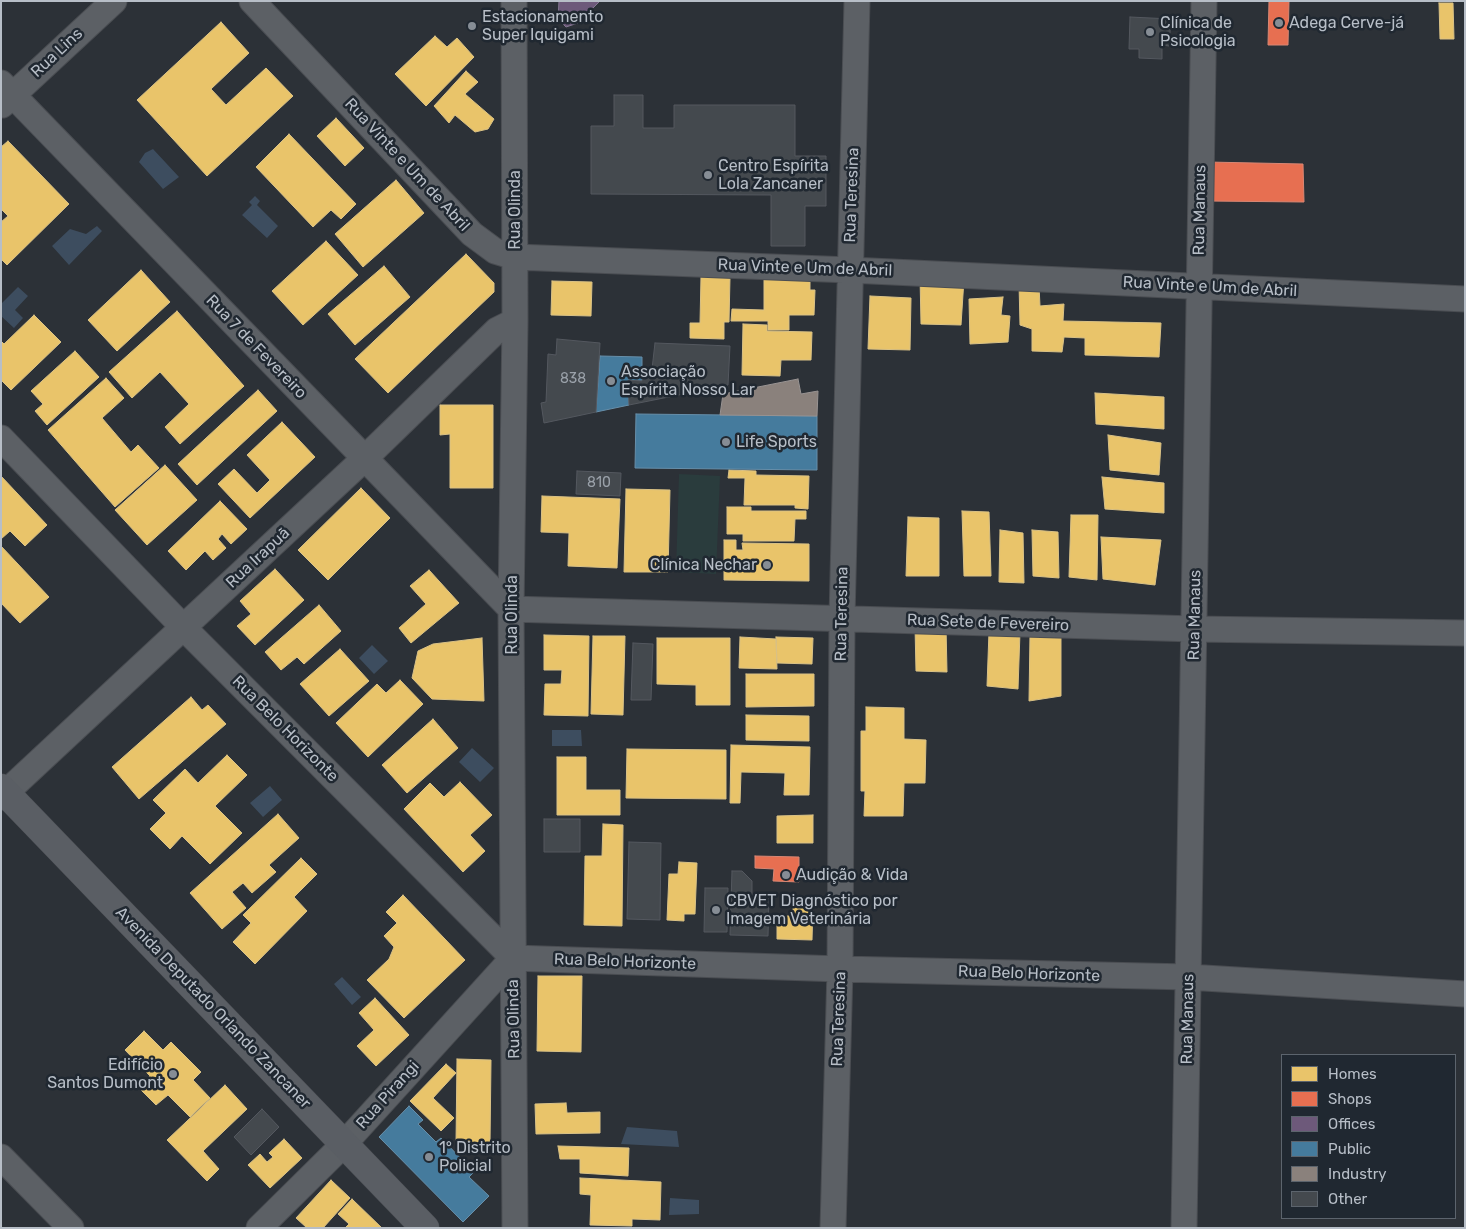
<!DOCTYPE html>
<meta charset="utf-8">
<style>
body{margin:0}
#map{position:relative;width:1466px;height:1229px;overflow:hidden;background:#2c3137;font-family:Rubik,sans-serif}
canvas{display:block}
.frame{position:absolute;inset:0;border:2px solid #b7bec7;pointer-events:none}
.legend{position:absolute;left:1281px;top:1054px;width:175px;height:165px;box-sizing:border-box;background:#202831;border:1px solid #5c646d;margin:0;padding:6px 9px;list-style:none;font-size:15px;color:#b7bec7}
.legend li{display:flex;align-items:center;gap:10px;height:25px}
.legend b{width:25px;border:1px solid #5c646d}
</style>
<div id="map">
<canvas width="1466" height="1229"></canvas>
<div class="frame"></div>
<ul class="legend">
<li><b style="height:14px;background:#e9c46a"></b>Homes</li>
<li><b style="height:14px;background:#e76f51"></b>Shops</li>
<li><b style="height:14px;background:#6d597a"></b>Offices</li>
<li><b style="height:14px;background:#457b9d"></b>Public</li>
<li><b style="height:14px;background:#8a817c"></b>Industry</li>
<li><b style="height:14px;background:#44494e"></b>Other</li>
</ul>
</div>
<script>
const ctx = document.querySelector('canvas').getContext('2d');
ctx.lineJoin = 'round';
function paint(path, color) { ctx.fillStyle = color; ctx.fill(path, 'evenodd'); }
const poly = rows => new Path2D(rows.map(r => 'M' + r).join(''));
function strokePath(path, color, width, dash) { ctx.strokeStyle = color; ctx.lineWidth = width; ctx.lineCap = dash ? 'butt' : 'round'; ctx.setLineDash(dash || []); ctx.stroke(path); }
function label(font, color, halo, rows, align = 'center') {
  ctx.font = font + ' Rubik,sans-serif'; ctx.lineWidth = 5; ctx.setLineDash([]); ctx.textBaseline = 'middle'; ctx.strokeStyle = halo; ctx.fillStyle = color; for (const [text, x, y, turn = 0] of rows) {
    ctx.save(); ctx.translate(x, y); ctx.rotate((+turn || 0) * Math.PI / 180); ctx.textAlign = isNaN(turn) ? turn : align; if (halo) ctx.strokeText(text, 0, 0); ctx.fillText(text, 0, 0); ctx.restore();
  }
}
paint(poly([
 [679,474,720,476,716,574,676,572]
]), '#2a3c3d');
paint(poly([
 [153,149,179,177,163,189,139,162,145,153],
 [255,196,260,201,257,205,278,226,267,238,242,215,252,205,249,202],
 [97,226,102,231,69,265,52,246,70,229,86,234],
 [18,287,28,296,15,310,23,318,14,328,1,316,1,304],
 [372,645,388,661,374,674,359,658],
 [552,730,581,730,582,746,552,746],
 [472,748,494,768,480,782,459,762],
 [270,786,282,800,263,817,250,803],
 [342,977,361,997,352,1005,334,984],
 [627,1127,677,1131,679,1147,621,1144],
 [670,1198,699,1200,699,1214,669,1215]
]), '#3d4d5f');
const homes = poly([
 [1439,3,1453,3,1454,39,1440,39,1439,3],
 [221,22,249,53,211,89,226,105,266,68,293,96,207,176,137,100,221,22],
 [435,36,447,47,457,38,474,57,426,106,395,74,435,36],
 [466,71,478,82,465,94,494,119,488,129,475,132,455,115,449,123,434,106,466,71],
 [336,118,364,148,345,166,317,136,336,118],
 [289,134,356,204,341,219,331,210,313,227,256,167,289,134],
 [8,141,69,204,7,265,1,259,1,222,8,216,1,209,1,147,8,141],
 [396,180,424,213,363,267,335,234,396,180],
 [326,241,358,275,303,325,272,291,326,241],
 [466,254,494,283,494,292,388,393,355,359,466,254],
 [384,266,410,297,355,345,328,314,384,266],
 [141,270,170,302,117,351,88,320,141,270],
 [920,276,964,279,961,325,921,324,920,276],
 [701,277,730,277,729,322,724,322,724,339,690,338,690,323,700,323,701,277],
 [764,277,810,277,810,290,815,290,814,315,789,315,789,330,768,330,768,321,731,321,732,309,764,310,764,277],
 [552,281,592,282,591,316,551,315,552,281],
 [1019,283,1039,286,1040,306,1064,304,1063,321,1161,323,1159,357,1085,355,1085,338,1064,337,1062,352,1032,351,1032,329,1020,325,1019,283],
 [870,296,911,298,910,350,868,349,870,296],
 [1003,297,1001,315,1010,316,1008,342,970,344,969,299,1003,297],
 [177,311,244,386,180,444,165,427,189,404,160,372,132,398,109,372,177,311],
 [34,315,61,342,11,390,1,380,1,341,4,344,34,315],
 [743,324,767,325,767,331,812,332,811,360,781,360,780,376,742,375,743,324],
 [75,351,99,377,47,425,35,411,43,404,31,391,75,351],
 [106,378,124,398,102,418,131,452,138,445,159,468,115,507,48,430,106,378],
 [258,390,277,411,197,485,178,464,258,390],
 [1095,393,1164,397,1164,429,1096,424,1095,393],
 [440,405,493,405,493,488,450,488,450,434,440,435,440,405],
 [282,422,315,457,250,518,218,484,234,469,257,493,270,480,247,455,282,422],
 [1108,435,1161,443,1159,475,1110,470,1108,435],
 [165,465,197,500,147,545,115,510,165,465],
 [729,470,756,471,756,475,809,476,808,509,795,508,795,505,744,505,745,478,728,478,729,470],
 [1,476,47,525,25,546,10,531,1,539,1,476],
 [1102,477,1164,483,1164,513,1105,509,1102,477],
 [361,488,390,518,328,580,298,550,361,488],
 [626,489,670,490,668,572,624,572,626,489],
 [542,496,620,499,617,568,568,566,569,533,541,532,542,496],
 [220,501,247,529,231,544,222,534,218,539,226,548,213,560,205,551,186,570,168,551,220,501],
 [727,507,751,507,751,511,806,511,806,519,795,519,794,541,743,541,743,534,727,534,727,507],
 [962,511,989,512,991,576,964,576,962,511],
 [1071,515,1098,515,1097,580,1069,577,1071,515],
 [908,517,939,518,939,576,906,576,908,517],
 [1000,530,1023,533,1024,583,999,582,1000,530],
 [1032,530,1058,532,1059,578,1033,576,1032,530],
 [1101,537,1161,540,1155,585,1103,579,1101,537],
 [724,540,736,540,736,550,743,550,742,543,809,544,809,581,724,580,724,540],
 [1,546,49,597,20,623,1,603,1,546],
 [275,569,304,600,255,645,237,626,251,614,240,601,275,569],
 [429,570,459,603,411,643,399,628,426,604,410,586,429,570],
 [319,605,341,631,304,664,297,657,281,670,265,652,319,605],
 [915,626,946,627,947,672,916,671,915,626],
 [989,632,1020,632,1018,689,987,686,989,632],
 [544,635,589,636,588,716,544,715,545,684,561,684,562,670,544,670,544,635],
 [1030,635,1061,637,1061,696,1029,701,1030,635],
 [593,636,625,636,623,715,591,714,593,636],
 [740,637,776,639,777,669,739,668,740,637],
 [776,637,813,638,812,664,777,663,776,637],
 [482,638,484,701,432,699,412,678,418,651,433,644,482,638],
 [657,638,730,638,730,705,696,705,696,685,657,684,657,638],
 [340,649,369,681,329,716,300,684,340,649],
 [746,674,814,674,814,706,746,707,746,674],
 [400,680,423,704,368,757,336,723,377,684,386,693,400,680],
 [191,697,202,710,208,705,226,724,139,799,112,767,191,697],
 [866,707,904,708,904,739,926,740,925,783,904,783,903,816,864,816,865,791,861,791,861,731,866,731,866,707],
 [746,715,809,716,809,741,746,740,746,715],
 [433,719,458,748,407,793,382,765,433,719],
 [731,745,810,747,809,795,784,795,785,773,741,772,740,803,730,803,731,745],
 [627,749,726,750,726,799,626,798,627,749],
 [227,755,247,775,215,806,242,833,210,864,182,836,170,849,150,829,166,813,153,800,185,769,198,783,227,755],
 [557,757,586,757,586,790,620,790,620,815,557,815,557,757],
 [460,782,492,815,470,835,485,851,463,872,404,809,430,783,444,797,460,782],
 [278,814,299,838,269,865,276,872,252,893,243,883,232,892,246,908,222,929,190,893,278,814],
 [813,815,813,843,777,843,777,816,813,815],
 [603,824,623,825,622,926,584,925,585,856,602,856,603,824],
 [301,858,317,874,294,897,307,911,255,964,233,942,251,923,243,915,301,858],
 [679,862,697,863,695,914,684,914,684,921,667,920,669,874,678,874,679,862],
 [403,895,465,960,404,1018,367,980,389,959,394,947,384,936,397,923,386,912,403,895],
 [793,905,813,906,812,940,777,939,777,916,793,916,793,905],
 [538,976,582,976,581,1052,537,1051,538,976],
 [375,998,409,1035,376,1066,357,1046,374,1030,359,1013,375,998],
 [144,1031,163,1050,171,1042,201,1072,193,1080,210,1098,190,1117,168,1095,156,1105,138,1087,150,1076,125,1050,144,1031],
 [457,1059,491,1060,490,1143,456,1143,457,1059],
 [446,1064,456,1073,433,1098,454,1118,441,1131,410,1101,446,1064],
 [225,1085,247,1109,203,1151,219,1169,207,1181,167,1140,225,1085],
 [566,1103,567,1113,600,1112,600,1133,536,1134,535,1104,566,1103],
 [284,1139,302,1158,270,1188,248,1165,260,1154,267,1162,273,1157,269,1153,284,1139],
 [558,1146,629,1148,628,1176,580,1173,580,1159,560,1159,558,1146],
 [580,1178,661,1182,660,1220,632,1219,632,1226,590,1225,591,1195,580,1194,580,1178],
 [331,1180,350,1198,323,1228,307,1228,296,1218,331,1180],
 [352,1199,382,1228,345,1228,349,1224,338,1214,352,1199]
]);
paint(homes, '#e9c46a');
strokePath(homes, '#dac286', 1);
const shops = poly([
 [1269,1,1289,1,1288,45,1268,45,1269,1],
 [1207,162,1303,164,1304,202,1208,201,1207,162],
 [755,856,799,857,799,882,773,881,774,869,755,868,755,856]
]);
paint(shops, '#e76f51');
strokePath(shops, '#d98774', 1);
const offices = poly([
 [559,1,600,1,578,23,566,27,558,19,559,1]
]);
paint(offices, '#6d597a');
strokePath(offices, '#837791', 1);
const public = poly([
 [600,356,642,357,642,381,628,380,629,405,596,412,600,356],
 [636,414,817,416,817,470,635,468,636,414],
 [409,1106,423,1120,418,1124,436,1142,441,1138,474,1172,469,1177,489,1196,463,1222,379,1137,409,1106]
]);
paint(public, '#457b9d');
strokePath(public, '#678faa', 1);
const industry = poly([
 [798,379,801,394,818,391,817,416,720,415,723,394,798,379]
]);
paint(industry, '#8a817c');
strokePath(industry, '#989392', 1);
const building = poly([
 [1130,17,1171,19,1169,46,1162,45,1162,59,1139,58,1139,49,1129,49,1130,17],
 [614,95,643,95,643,128,674,128,674,105,795,105,795,156,826,156,826,206,805,206,805,246,771,246,771,195,591,194,591,126,614,126,614,95],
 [557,339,600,343,596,412,544,423,541,403,546,402,548,354,556,355,557,339],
 [655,343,730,346,728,385,629,405,628,380,642,381,643,371,652,369,655,343],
 [577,471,621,473,620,496,576,494,577,471],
 [633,643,653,644,651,700,631,700,633,643],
 [544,819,580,819,580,852,544,852,544,819],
 [629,842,661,843,660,920,627,919,629,842],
 [732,871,742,871,752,881,752,898,769,898,768,936,730,935,732,871],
 [705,888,728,888,727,932,704,932,705,888],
 [262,1109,279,1127,251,1155,234,1137,262,1109]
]);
paint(building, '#44494e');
strokePath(building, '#54585f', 1);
const street = poly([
 [252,1,472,234,495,251,515,257,850,270,1465,299],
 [514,1,515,321,511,609,515,1228],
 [1,83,511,609,1195,629,1465,633],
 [2,105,114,1],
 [1,438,184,628,513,958,840,969,1188,977,1465,994],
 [1,797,364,459,497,330,515,321],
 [1,1157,71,1228],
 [259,1228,344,1144,513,958],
 [833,1228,840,969,842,618,857,1],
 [1184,1228,1204,1]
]);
const secondary = poly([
 [1,788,425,1228]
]);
strokePath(street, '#4a4d52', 27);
strokePath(secondary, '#4a4d52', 29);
strokePath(street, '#5c6065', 25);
strokePath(secondary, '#5a5e64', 28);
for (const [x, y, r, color] of [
 [1279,23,5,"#868d95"],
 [472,26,5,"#868d95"],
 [1150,32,5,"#868d95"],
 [708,175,5,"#868d95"],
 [611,381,5,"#868d95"],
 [726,442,5,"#868d95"],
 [767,565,5,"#868d95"],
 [786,875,5,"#868d95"],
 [716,910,5,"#868d95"],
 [173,1074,5,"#868d95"],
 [429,1157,5,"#868d95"]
]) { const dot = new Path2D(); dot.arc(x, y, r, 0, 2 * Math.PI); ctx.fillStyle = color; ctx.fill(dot); strokePath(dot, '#202831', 2); }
label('14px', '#9aa1a9', null, [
 ["838",573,379],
 ["810",599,483]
]);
label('16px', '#b7bec7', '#202831', [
 ["Estacionamento",482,17],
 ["Super Iquigami",482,35],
 ["Clínica de",1160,23],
 ["Psicologia",1160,41],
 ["Adega Cerve-já",1289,23],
 ["Centro Espírita",718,166],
 ["Lola Zancaner",718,184],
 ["Associação",621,372],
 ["Espírita Nosso Lar",621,390],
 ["Life Sports",736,442],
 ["Clínica Nechar",757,565,"right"],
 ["Audição & Vida",796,875],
 ["CBVET Diagnóstico por",726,901],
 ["Imagem Veterinária",726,919],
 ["Edifício",163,1065,"right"],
 ["Santos Dumont",163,1083,"right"],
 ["1° Distrito",439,1148],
 ["Policial",439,1166]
], 'left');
label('16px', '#b7bec7', '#202831', [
 ["Rua Lins",57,53,-43],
 ["Rua Vinte e Um de Abril",407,165,47],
 ["Rua Teresina",852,195,-88],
 ["Rua Olinda",515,210,-90],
 ["Rua Manaus",1200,210,-89],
 ["Rua Vinte e Um de Abril",805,268,2],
 ["Rua Vinte e Um de Abril",1210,287,3],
 ["Rua 7 de Fevereiro",256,347,46],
 ["Rua Irapuã",258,558,-43],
 ["Rua Teresina",842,614,-89],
 ["Rua Olinda",512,615,-90],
 ["Rua Manaus",1195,615,-89],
 ["Rua Sete de Fevereiro",988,623,2],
 ["Rua Belo Horizonte",285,729,45],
 ["Rua Belo Horizonte",625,962,2],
 ["Rua Belo Horizonte",1029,974,2],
 ["Avenida Deputado Orlando Zancaner",213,1008,46],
 ["Rua Olinda",514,1019,-91],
 ["Rua Teresina",839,1019,-88],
 ["Rua Manaus",1188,1019,-89],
 ["Rua Pirangi",388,1095,-48]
]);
</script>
